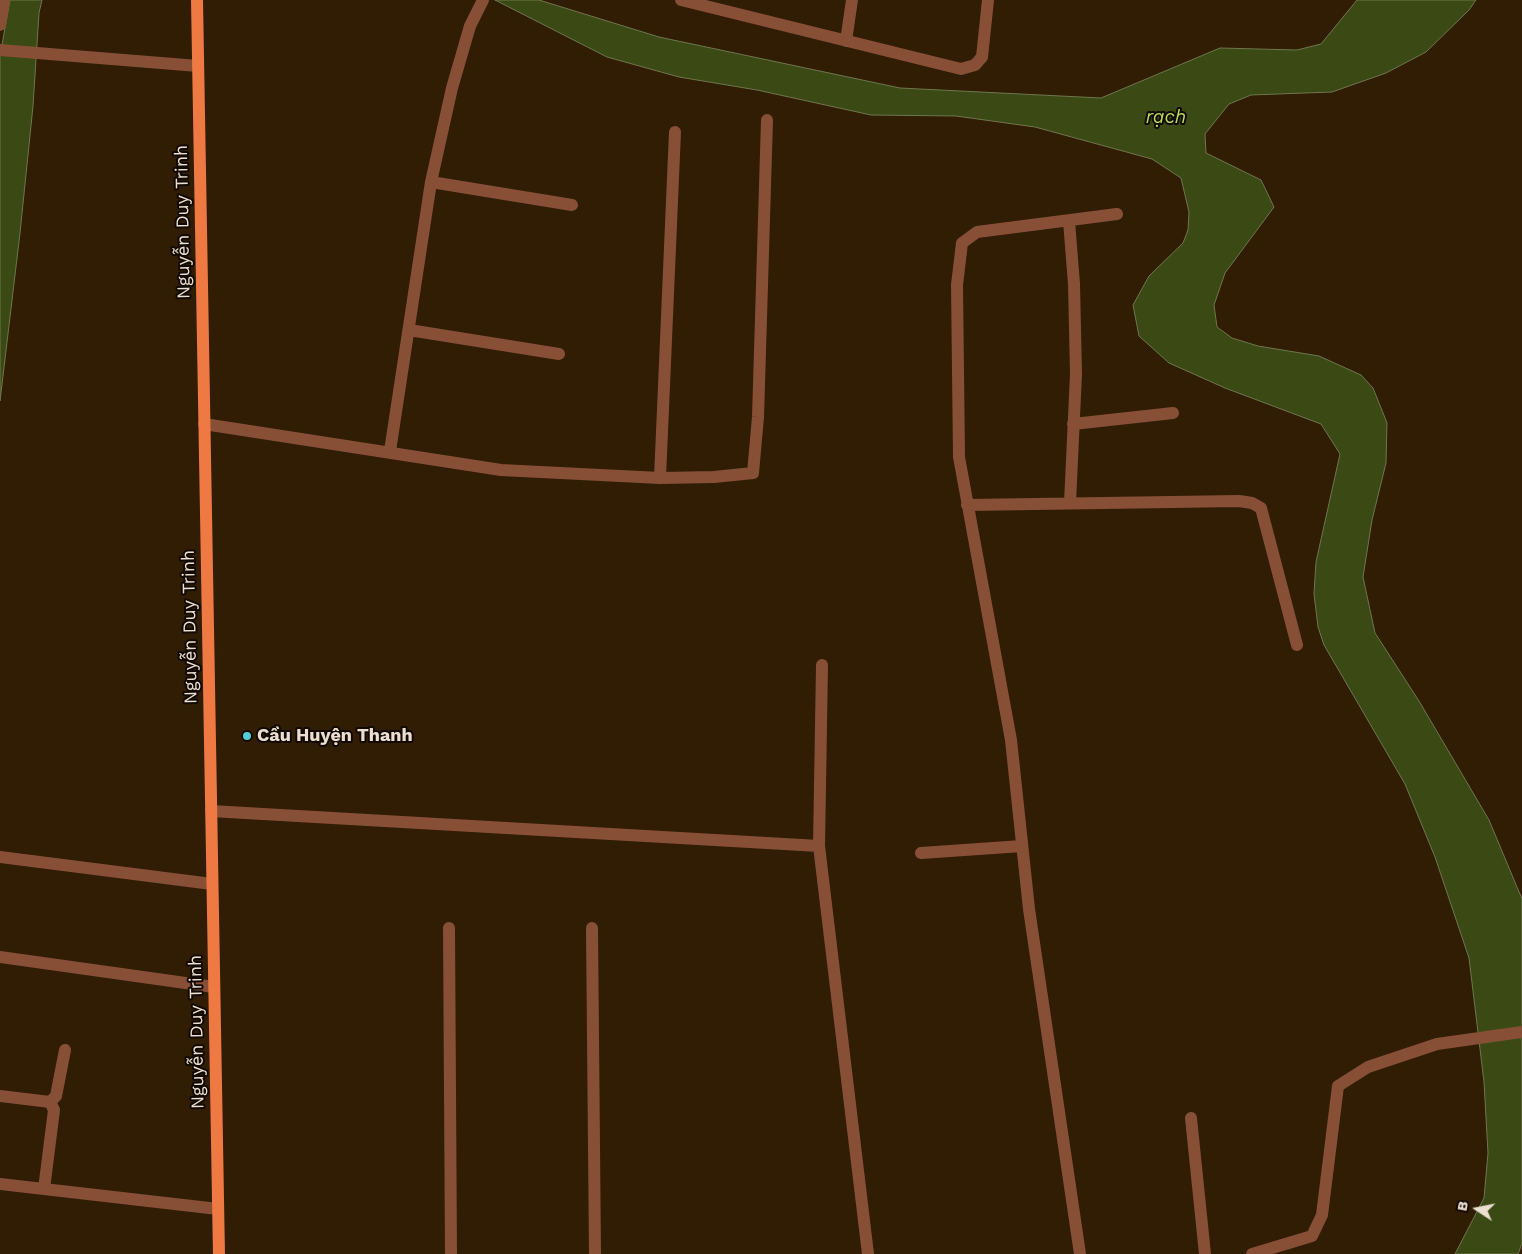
<!DOCTYPE html>
<meta charset="utf-8">
<style>
body{margin:0}
#map{position:relative;width:1522px;height:1254px;overflow:hidden;background:#301d04;font-family:"Work Sans",sans-serif}
canvas{display:block}
.north{position:absolute;left:1452px;top:1184px;width:50px;height:50px;-webkit-text-stroke:4px #110902;paint-order:stroke;rotate:281deg;font-size:14px;font-weight:700;line-height:20px;text-align:center;color:#ecdfd0}
.north::after{content:'';display:block;margin:auto;width:18px;height:22px;background:#ecdfd0;clip-path:polygon(50% 0,100% 100%,50% 72%,0 100%)}
</style>
<div id="map">
<canvas width="1522" height="1254"></canvas>
<div class="north">B</div>
</div>
<script>
const ctx = document.querySelector('canvas').getContext('2d');
ctx.lineJoin = 'round';
function paint(path, color) { ctx.fillStyle = color; ctx.fill(path, 'evenodd'); }
const poly = rows => new Path2D(rows.map(r => 'M' + r).join(''));
function strokePath(path, color, width, dash) { ctx.strokeStyle = color; ctx.lineWidth = width; ctx.lineCap = dash ? 'butt' : 'round'; ctx.setLineDash(dash || []); ctx.stroke(path); }
function label(font, color, halo, rows, align = 'center') {
  ctx.font = font + ' "Work Sans",sans-serif'; ctx.lineWidth = 4; ctx.setLineDash([]); ctx.textBaseline = 'middle'; ctx.strokeStyle = halo; ctx.fillStyle = color; for (const [text, x, y, turn = 0] of rows) {
    ctx.save(); ctx.translate(x, y); ctx.rotate((+turn || 0) * Math.PI / 180); ctx.textAlign = isNaN(turn) ? turn : align; if (halo) ctx.strokeText(text, 0, 0); ctx.fillText(text, 0, 0); ctx.restore();
  }
}
const water = poly([
 [10,0,42,0,39,13,33,106,20,233,0,401,0,56,10,0],
 [495,0,539,0,659,37,900,88,1101,98,1220,48,1297,50,1321,44,1357,0,1476,0,1469,10,1426,52,1386,73,1332,92,1251,95,1229,104,1205,134,1206,153,1261,180,1274,207,1225,273,1214,305,1217,327,1232,338,1258,346,1319,356,1361,375,1373,388,1387,423,1386,463,1372,520,1363,577,1375,633,1419,701,1489,820,1522,899,1522,1244,1518,1254,1455,1254,1484,1198,1488,1153,1484,1082,1469,958,1435,857,1405,784,1324,645,1318,627,1314,594,1316,562,1340,454,1321,424,1225,388,1169,363,1139,336,1133,305,1149,276,1183,243,1188,230,1189,212,1181,178,1152,159,1035,127,956,116,871,115,757,90,679,77,607,57,495,0]
]);
paint(water, '#3b4915');
strokePath(water, '#70764d', 1);
strokePath(poly([
 [681,0,961,69,975,65,982,57,988,0],
 [0,25,4,0],
 [846,41,852,0],
 [0,50,198,66],
 [431,182,572,205],
 [1069,221,1074,284,1076,374,1070,503],
 [409,330,559,354],
 [204,424,501,470,660,478,714,477,753,473,758,417,767,120],
 [1073,424,1173,413],
 [390,451,431,182,452,88,470,26,483,0],
 [660,478,675,132],
 [967,505,1239,501,1252,503,1261,508,1297,645],
 [822,665,819,846,868,1254],
 [211,811,819,846],
 [921,853,1022,846],
 [0,857,212,884],
 [449,928,451,1254],
 [592,928,595,1254],
 [0,957,214,987],
 [0,1096,50,1102,54,1110,44,1189],
 [50,1102,56,1096,65,1050],
 [1191,1118,1205,1254],
 [0,1184,218,1209],
 [1080,1254,1029,909,1011,740,959,457,957,285,962,243,977,232,1117,214],
 [1252,1254,1312,1236,1322,1215,1338,1086,1368,1067,1437,1044,1522,1032]
]), '#884f37', 12);
strokePath(poly([
 [197,0,219,1254]
]), '#ef7942', 12);
for (const [x, y, r, color] of [
 [247,736,5,"#52ccd5"]
]) { const dot = new Path2D(); dot.arc(x, y, r, 0, 2 * Math.PI); ctx.fillStyle = color; ctx.fill(dot); strokePath(dot, '#110902', 2); }
label('18px', '#ecdfd0', '#110902', [
 ["Nguyễn Duy Trinh",183,222,-91],
 ["Nguyễn Duy Trinh",190,627,-91],
 ["Nguyễn Duy Trinh",197,1032,-91]
]);
label('bold 18px', '#ecdfd0', '#110902', [
 ["Cầu Huyện Thanh",257,736]
], 'left');
label('italic 19px', '#b7db5c', '#110902', [
 ["rạch",1166,117]
]);
</script>
